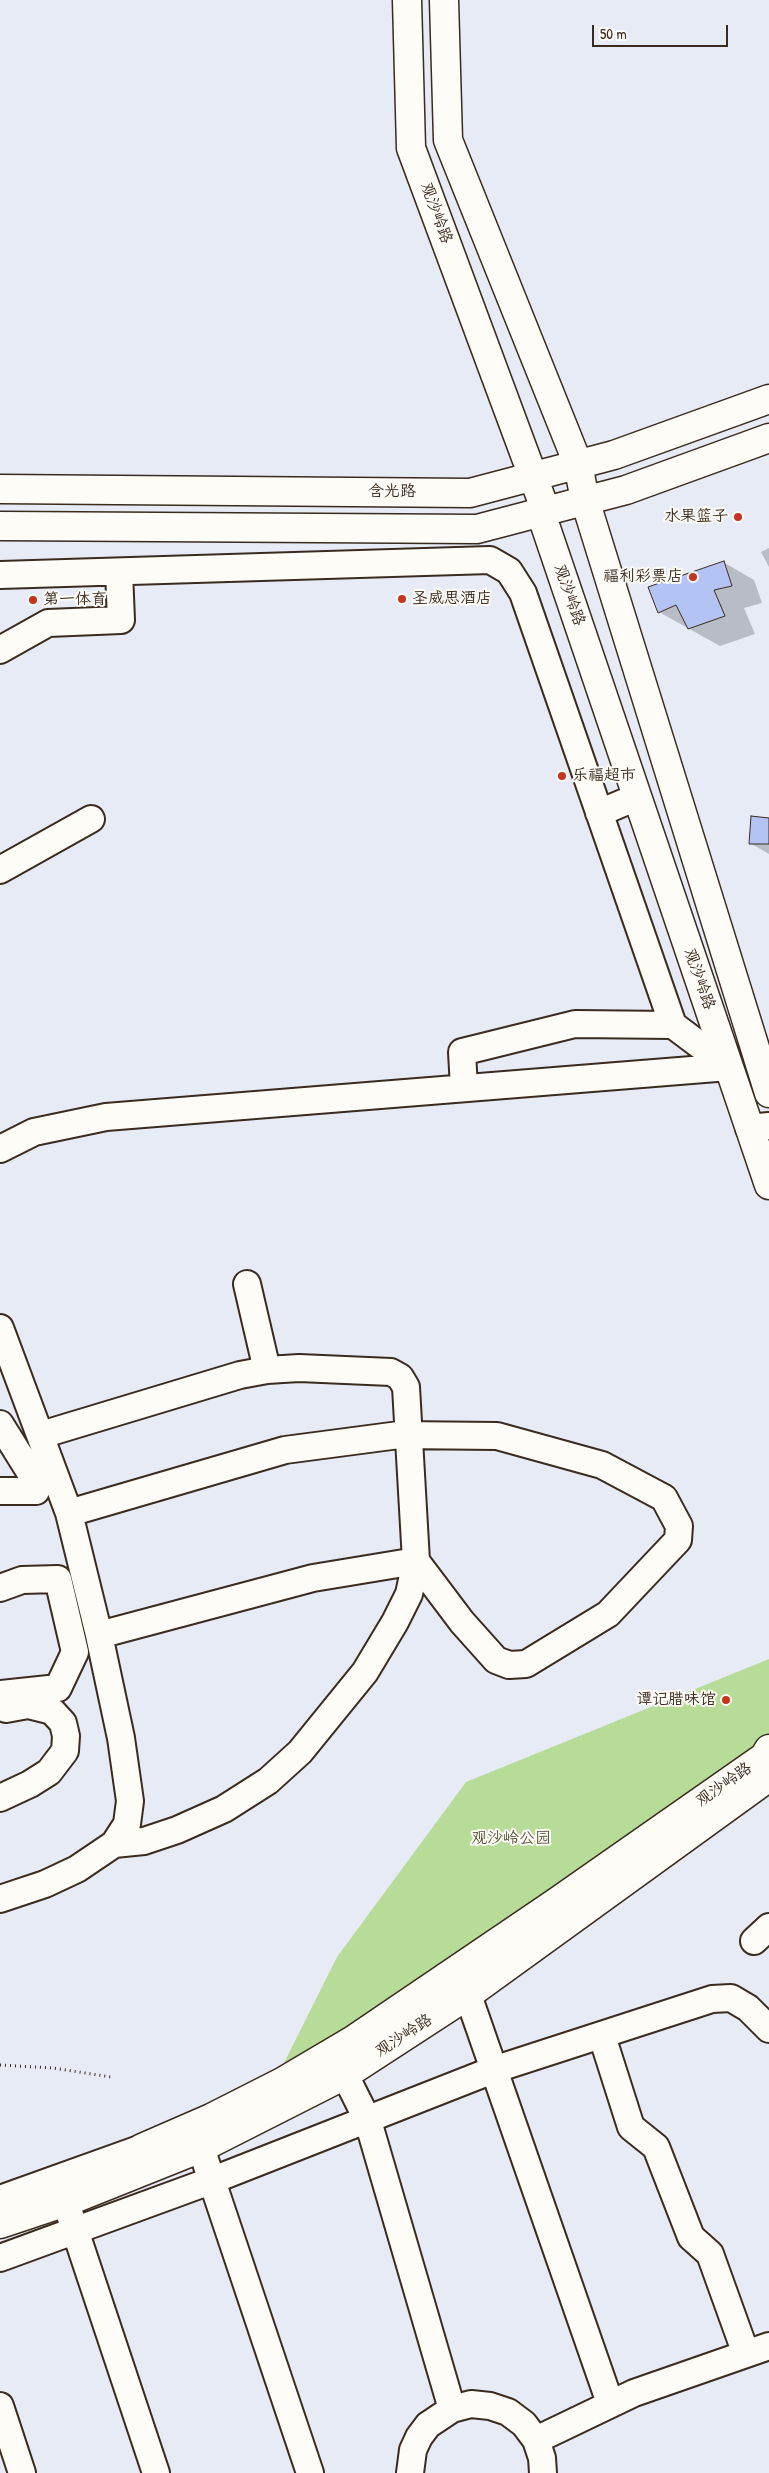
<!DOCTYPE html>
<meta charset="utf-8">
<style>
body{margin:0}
#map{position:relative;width:769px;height:2473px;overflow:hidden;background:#e7ebf6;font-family:"Patrick Hand",sans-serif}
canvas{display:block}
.scale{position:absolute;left:592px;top:25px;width:136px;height:22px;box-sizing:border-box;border:2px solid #3b2a1e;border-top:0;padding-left:6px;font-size:15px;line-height:18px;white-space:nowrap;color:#3b2a1e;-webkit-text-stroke:4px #fdfcf7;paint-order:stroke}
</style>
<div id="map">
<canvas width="769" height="2473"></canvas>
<div class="scale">50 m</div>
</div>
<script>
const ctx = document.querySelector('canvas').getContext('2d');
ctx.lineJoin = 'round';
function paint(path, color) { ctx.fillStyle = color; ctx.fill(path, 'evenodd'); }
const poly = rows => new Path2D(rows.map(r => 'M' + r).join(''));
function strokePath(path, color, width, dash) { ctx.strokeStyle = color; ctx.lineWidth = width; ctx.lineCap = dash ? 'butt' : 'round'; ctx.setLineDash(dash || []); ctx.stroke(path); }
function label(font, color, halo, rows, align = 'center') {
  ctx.font = font + ' "Patrick Hand","LXGW WenKai TC",sans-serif'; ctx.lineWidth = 4; ctx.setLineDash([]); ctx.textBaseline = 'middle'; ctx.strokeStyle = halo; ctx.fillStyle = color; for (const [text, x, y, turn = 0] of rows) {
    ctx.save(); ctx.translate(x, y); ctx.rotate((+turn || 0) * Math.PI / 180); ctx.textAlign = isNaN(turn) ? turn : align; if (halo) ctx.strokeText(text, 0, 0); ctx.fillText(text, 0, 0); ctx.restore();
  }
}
paint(poly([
 [769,1659,769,1740,764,1757,278,2075,337,1957,466,1782]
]), '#b6dc97');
paint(poly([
 [769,548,769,567,761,552],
 [723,562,754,580,762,603,744,608,755,634,720,646,659,612],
 [769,819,769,854,750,843]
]), '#0003');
const building = poly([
 [724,561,732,586,714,590,725,616,688,629,676,605,658,613,648,587,724,561],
 [751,816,769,818,769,844,749,844,751,816]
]);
paint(building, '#b3c4f4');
strokePath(building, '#3b2a1e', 1);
const minor = poly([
 [0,575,490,560,509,571,523,593,673,1025,729,1067],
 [0,650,48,623,121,620,119,572],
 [599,813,637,797],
 [0,870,91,819],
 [464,1088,462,1052,575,1024,673,1025],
 [749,1128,769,1126],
 [0,1149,34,1132,106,1117,729,1067],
 [247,1284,267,1370],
 [0,1328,69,1513,99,1635,121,1738,130,1801,127,1824,114,1844,77,1869,45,1884,0,1899],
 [0,1424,30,1472,36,1491,0,1491],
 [41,1435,240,1375,267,1370,299,1368,391,1372,400,1377,406,1387,416,1561,409,1594,395,1622,365,1672,300,1752,268,1781,224,1809,177,1830,144,1841,114,1844],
 [69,1513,285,1450,399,1435,497,1436,602,1465,664,1498,679,1526,678,1540,608,1614,526,1664,509,1665,496,1660,462,1622,416,1561,313,1578,99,1635],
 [0,1588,22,1580,58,1579,75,1652,58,1688,0,1694],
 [0,1798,30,1784,49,1772,65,1751,66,1736,63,1723,52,1711,28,1705,6,1709],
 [754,1941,769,1927],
 [468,1995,610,2403],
 [602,2036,631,2127,656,2147,691,2237,710,2254,746,2354],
 [345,2075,368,2121,452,2409],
 [201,2148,310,2473],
 [0,2199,142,2148],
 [70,2215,156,2473],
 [0,2258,213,2180,493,2070,712,1999,731,1998,748,2008,769,2029],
 [0,2406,22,2473],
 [536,2440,634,2393,769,2346],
 [410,2473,413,2450,419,2437,428,2425,452,2409,471,2404,490,2406,508,2412,524,2424,536,2440,542,2458,543,2473]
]);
const major = poly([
 [407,0,411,148,541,498,545,525,769,1185],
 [444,0,448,140,578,464,585,500,769,1093],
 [0,489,470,493,614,455,769,399],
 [0,526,477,529,626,490,769,438],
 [142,2148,211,2118,282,2082,353,2040,555,1903,764,1757,769,1749],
 [0,2224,66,2202,201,2148,345,2075,468,1995,769,1777]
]);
strokePath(minor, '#3b2a1e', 30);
strokePath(major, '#3b2a1e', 31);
strokePath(poly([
 [0,2065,53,2068,111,2077]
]), '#3b2a1e', 3, [1, 4]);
strokePath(minor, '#fdfcf7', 26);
strokePath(major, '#fdfcf7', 28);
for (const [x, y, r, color] of [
 [738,517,5,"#c8321e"],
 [693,577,5,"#c8321e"],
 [402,599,5,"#c8321e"],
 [33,600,5,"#c8321e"],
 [562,776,5,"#c8321e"],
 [726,1700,5,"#c8321e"]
]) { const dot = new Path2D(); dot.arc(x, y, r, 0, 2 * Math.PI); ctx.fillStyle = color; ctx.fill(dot); strokePath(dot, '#fdfcf7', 2); }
label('16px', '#3b2a1e', '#fdfcf7', [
 ["观沙岭路",436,213,70],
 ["含光路",392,492],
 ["观沙岭路",569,595,71],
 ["观沙岭路",699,979,71],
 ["观沙岭路",724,1785,-35],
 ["观沙岭路",404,2036,-33]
]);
label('16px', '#3b2a1e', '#fdfcf7', [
 ["水果篮子",728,517],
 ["福利彩票店",683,577],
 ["圣威思酒店",412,599,"left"],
 ["第一体育",43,600,"left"],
 ["乐福超市",572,776,"left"],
 ["谭记腊味馆",716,1700]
], 'right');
label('16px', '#5a563c', '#fdfcf7', [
 ["观沙岭公园",511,1839]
]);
</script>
